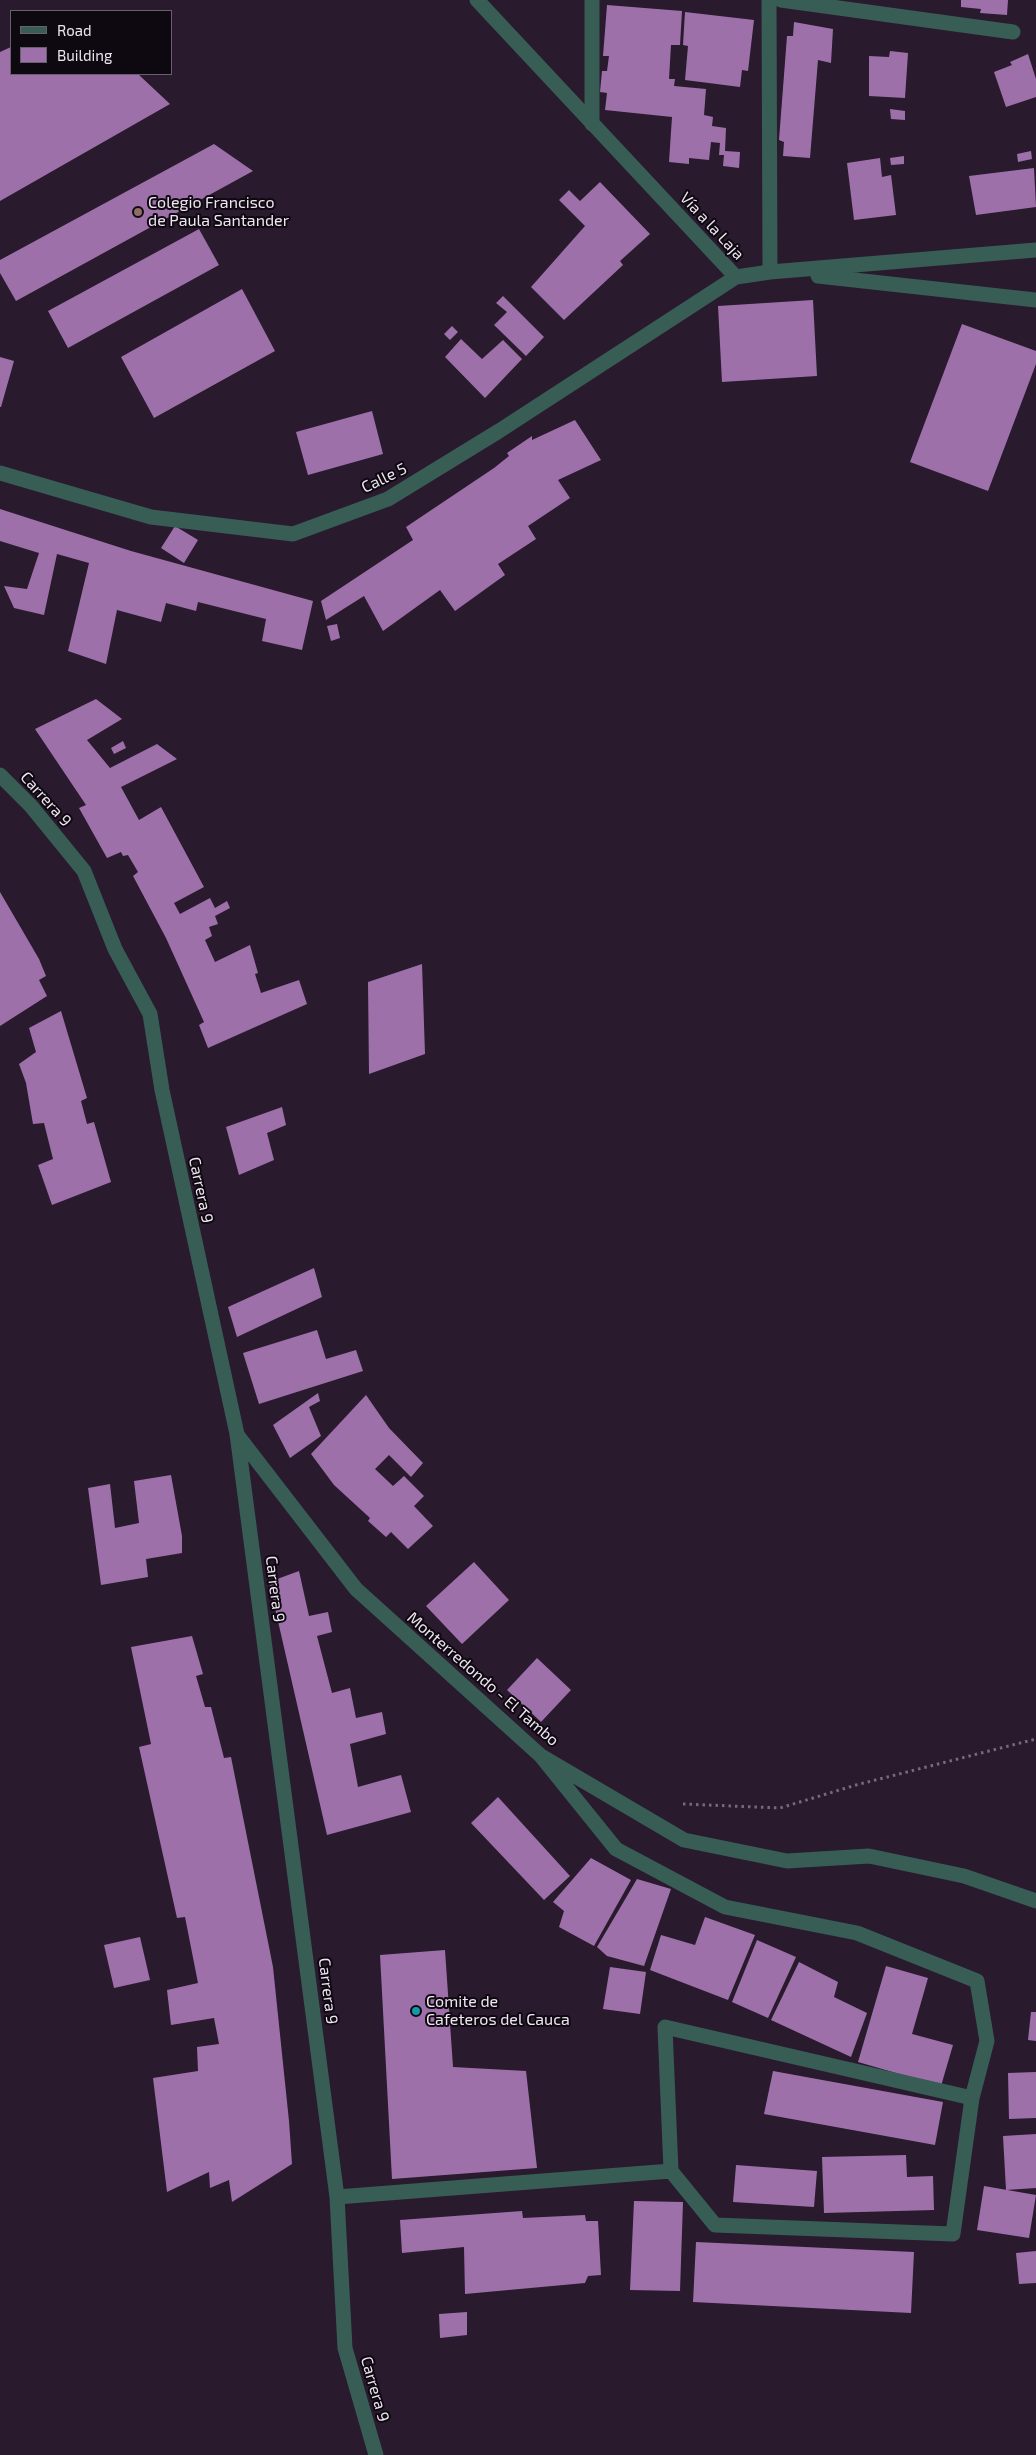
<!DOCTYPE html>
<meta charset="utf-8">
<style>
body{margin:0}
#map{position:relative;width:1036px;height:2455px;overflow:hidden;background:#291a2e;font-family:"Exo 2",sans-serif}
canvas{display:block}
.legend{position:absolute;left:10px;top:10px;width:162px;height:65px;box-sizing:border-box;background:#0e0810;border:1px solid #68606a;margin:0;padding:6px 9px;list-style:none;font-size:15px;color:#efe5f2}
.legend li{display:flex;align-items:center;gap:10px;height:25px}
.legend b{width:25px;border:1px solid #68606a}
</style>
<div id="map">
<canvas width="1036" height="2455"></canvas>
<ul class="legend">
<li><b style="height:6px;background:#375d55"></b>Road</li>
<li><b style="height:14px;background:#9e70aa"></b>Building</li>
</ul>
</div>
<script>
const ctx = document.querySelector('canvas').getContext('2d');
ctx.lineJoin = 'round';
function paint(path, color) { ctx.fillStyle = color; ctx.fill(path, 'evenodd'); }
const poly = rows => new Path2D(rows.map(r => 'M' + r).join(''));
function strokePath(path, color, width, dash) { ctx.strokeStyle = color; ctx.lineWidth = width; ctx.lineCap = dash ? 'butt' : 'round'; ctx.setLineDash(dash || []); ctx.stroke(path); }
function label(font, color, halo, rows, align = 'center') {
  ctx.font = font + ' "Exo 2",sans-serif'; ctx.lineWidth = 4; ctx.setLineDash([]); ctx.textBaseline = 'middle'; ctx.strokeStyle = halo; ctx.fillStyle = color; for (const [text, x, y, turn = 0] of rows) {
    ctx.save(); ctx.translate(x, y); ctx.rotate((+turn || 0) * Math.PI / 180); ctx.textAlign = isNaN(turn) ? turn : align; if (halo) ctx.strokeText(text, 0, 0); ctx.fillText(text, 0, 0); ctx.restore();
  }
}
paint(poly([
 [961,0,1008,0,1007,15,980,13,981,9,961,7],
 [607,5,682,11,680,45,671,45,669,79,675,79,674,86,706,89,704,115,713,117,712,126,726,128,725,151,740,152,739,168,723,166,724,155,719,155,720,143,711,142,709,160,689,158,689,164,669,162,672,117,605,110,607,93,600,92,602,71,607,71,609,56,603,56],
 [685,12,754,20,748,71,742,70,740,87,685,80,688,46,683,45],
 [794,22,833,29,831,63,818,60,810,158,783,156,784,142,779,140,787,36,793,36],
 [11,47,11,74,138,74,170,104,0,201,0,52],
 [890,51,908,53,905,98,869,96,869,56,889,57],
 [1028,54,1036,79,1036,97,1006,107,994,72,1012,65,1010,62],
 [890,109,905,111,905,120,891,119],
 [214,144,253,171,16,301,0,273,0,260],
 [1031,151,1032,159,1018,162,1017,154],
 [904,156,904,164,891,165,890,158],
 [880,158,882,177,891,175,896,215,854,220,847,163],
 [1034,168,1036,207,976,215,969,176],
 [600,182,650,234,620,261,623,265,564,320,531,287,585,226,559,200,569,190,580,201],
 [199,229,219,265,68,348,48,311],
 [242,289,275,351,154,418,121,357],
 [503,296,544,337,526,356,494,325,507,312,496,303],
 [813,300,817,376,722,382,718,306],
 [962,324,1036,351,1036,364,988,491,910,462],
 [452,326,458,332,450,340,444,334],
 [461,339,482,359,503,340,522,359,485,398,445,357],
 [0,357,14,361,1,407,0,407],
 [372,411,383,454,308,475,296,432],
 [575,420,601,460,558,480,570,498,528,526,536,539,498,564,505,575,455,611,440,590,383,631,364,596,326,620,321,601,413,540,406,527,494,468,509,456,507,453,532,436,532,440],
 [0,509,131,551,313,601,302,650,262,641,266,619,198,602,196,611,166,603,161,622,117,610,106,664,68,651,89,563,57,554,44,615,14,608,4,586,27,589,39,553,0,541],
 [175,526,198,540,184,563,161,548],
 [337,624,340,638,331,641,327,626],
 [96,699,122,719,87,740,110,768,157,744,177,759,121,787,139,820,161,807,204,887,174,903,180,914,210,898,215,908,227,901,230,908,215,916,218,924,209,927,212,936,205,940,215,962,250,945,258,973,255,974,261,993,299,980,307,1004,208,1048,199,1025,204,1022,166,938,133,876,138,872,128,855,123,856,121,852,107,858,79,808,86,805,35,729],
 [123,741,126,748,114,754,111,748],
 [0,892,39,959,46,976,39,980,47,996,0,1026],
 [422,964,425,1054,369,1074,368,982],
 [61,1011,87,1098,81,1101,87,1124,94,1122,111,1182,52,1205,38,1165,53,1159,44,1123,33,1124,26,1083,19,1064,36,1052,29,1028],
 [282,1107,286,1125,267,1133,274,1160,239,1175,226,1127],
 [314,1268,322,1297,237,1337,228,1307],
 [317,1330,326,1359,356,1350,363,1371,259,1404,243,1353],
 [318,1393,320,1401,309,1407,321,1436,290,1458,273,1425],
 [366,1395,389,1428,423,1463,411,1477,389,1455,375,1469,393,1486,404,1476,424,1496,414,1506,433,1526,408,1549,391,1532,386,1537,368,1521,370,1518,334,1485,311,1454],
 [171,1475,182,1536,182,1553,146,1559,148,1577,101,1585,88,1488,110,1484,115,1528,139,1523,134,1481],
 [474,1562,509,1600,462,1644,426,1606],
 [299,1571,309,1616,328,1612,332,1632,317,1636,332,1693,350,1688,356,1718,382,1712,386,1734,350,1744,358,1787,401,1775,411,1812,327,1835,269,1582],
 [192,1636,203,1674,196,1676,205,1707,211,1707,224,1758,231,1757,273,1967,289,2121,292,2164,232,2202,229,2180,210,2188,209,2172,167,2192,153,2078,198,2071,197,2047,219,2044,214,2018,171,2025,167,1990,198,1983,185,1917,177,1918,139,1747,151,1744,131,1647],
 [537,1658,571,1690,541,1722,507,1690],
 [498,1797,570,1876,544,1900,471,1823],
 [591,1858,631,1880,594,1946,559,1927,564,1911,553,1902],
 [637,1879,671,1889,644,1966,607,1956,597,1947],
 [705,1917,755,1935,728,2000,650,1970,661,1935,695,1945],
 [140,1937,150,1980,114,1988,104,1945],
 [757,1940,796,1957,768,2018,732,2002],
 [445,1950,453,2067,526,2071,537,2168,392,2179,380,1955],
 [799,1962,838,1982,834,1997,867,2013,851,2057,771,2020],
 [886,1966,928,1978,912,2034,953,2045,941,2086,858,2062],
 [610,1967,646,1972,640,2014,603,2009],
 [1031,2012,1036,2012,1036,2041,1028,2040],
 [773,2071,943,2102,935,2145,764,2114],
 [1036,2072,1036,2118,1009,2119,1008,2073],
 [1036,2134,1036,2188,1006,2190,1003,2136],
 [906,2155,907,2177,933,2176,934,2210,824,2213,822,2157],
 [736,2165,817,2171,814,2207,733,2202],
 [984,2186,1036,2195,1029,2238,977,2230],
 [634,2201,683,2202,680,2291,630,2290],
 [522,2211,523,2218,585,2215,586,2221,598,2221,601,2275,588,2276,585,2283,465,2294,464,2247,402,2253,400,2220],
 [696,2242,914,2252,911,2313,693,2302],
 [1036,2251,1036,2283,1019,2284,1016,2253],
 [467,2312,467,2335,440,2338,439,2314]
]), '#9e70aa');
strokePath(poly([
 [683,1804,780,1808,856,1785,1036,1739]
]), '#776a7b', 3, [2.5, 4]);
strokePath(poly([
 [477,0,736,277],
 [592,0,592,124],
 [769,0,770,272],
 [781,0,1013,32],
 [818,276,1036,300],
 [0,473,151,517,293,534,388,499,499,431,736,277,770,272,1036,250],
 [0,775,31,806,84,871,115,949,150,1014,162,1090,237,1434,337,2197,345,2348,376,2455],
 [238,1436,356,1589,541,1756,684,1840,787,1861,869,1856,964,1876,1036,1901],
 [541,1756,616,1849,725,1907,857,1933,977,1981,987,2041,972,2098,665,2027,671,2171,715,2225,953,2234,972,2098],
 [337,2197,671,2171]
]), '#375d55', 15);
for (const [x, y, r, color] of [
 [138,212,5,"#8d6e63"],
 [416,2011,5,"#0f9aa8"]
]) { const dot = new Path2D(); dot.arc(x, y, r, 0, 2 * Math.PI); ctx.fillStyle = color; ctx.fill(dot); strokePath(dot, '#0e0810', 2); }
label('16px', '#efe5f2', '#0e0810', [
 ["Colegio Francisco",148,203],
 ["de Paula Santander",148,221],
 ["Comite de",426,2002],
 ["Cafeteros del Cauca",426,2020]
], 'left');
label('16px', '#efe5f2', '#0e0810', [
 ["Vía a la Laja",712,226,47],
 ["Calle 5",384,478,-26],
 ["Carrera 9",46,799,48],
 ["Carrera 9",201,1190,78],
 ["Carrera 9",275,1589,83],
 ["Monterredondo - El Tambo",483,1679,41],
 ["Carrera 9",328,1991,83],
 ["Carrera 9",375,2389,74]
]);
</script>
